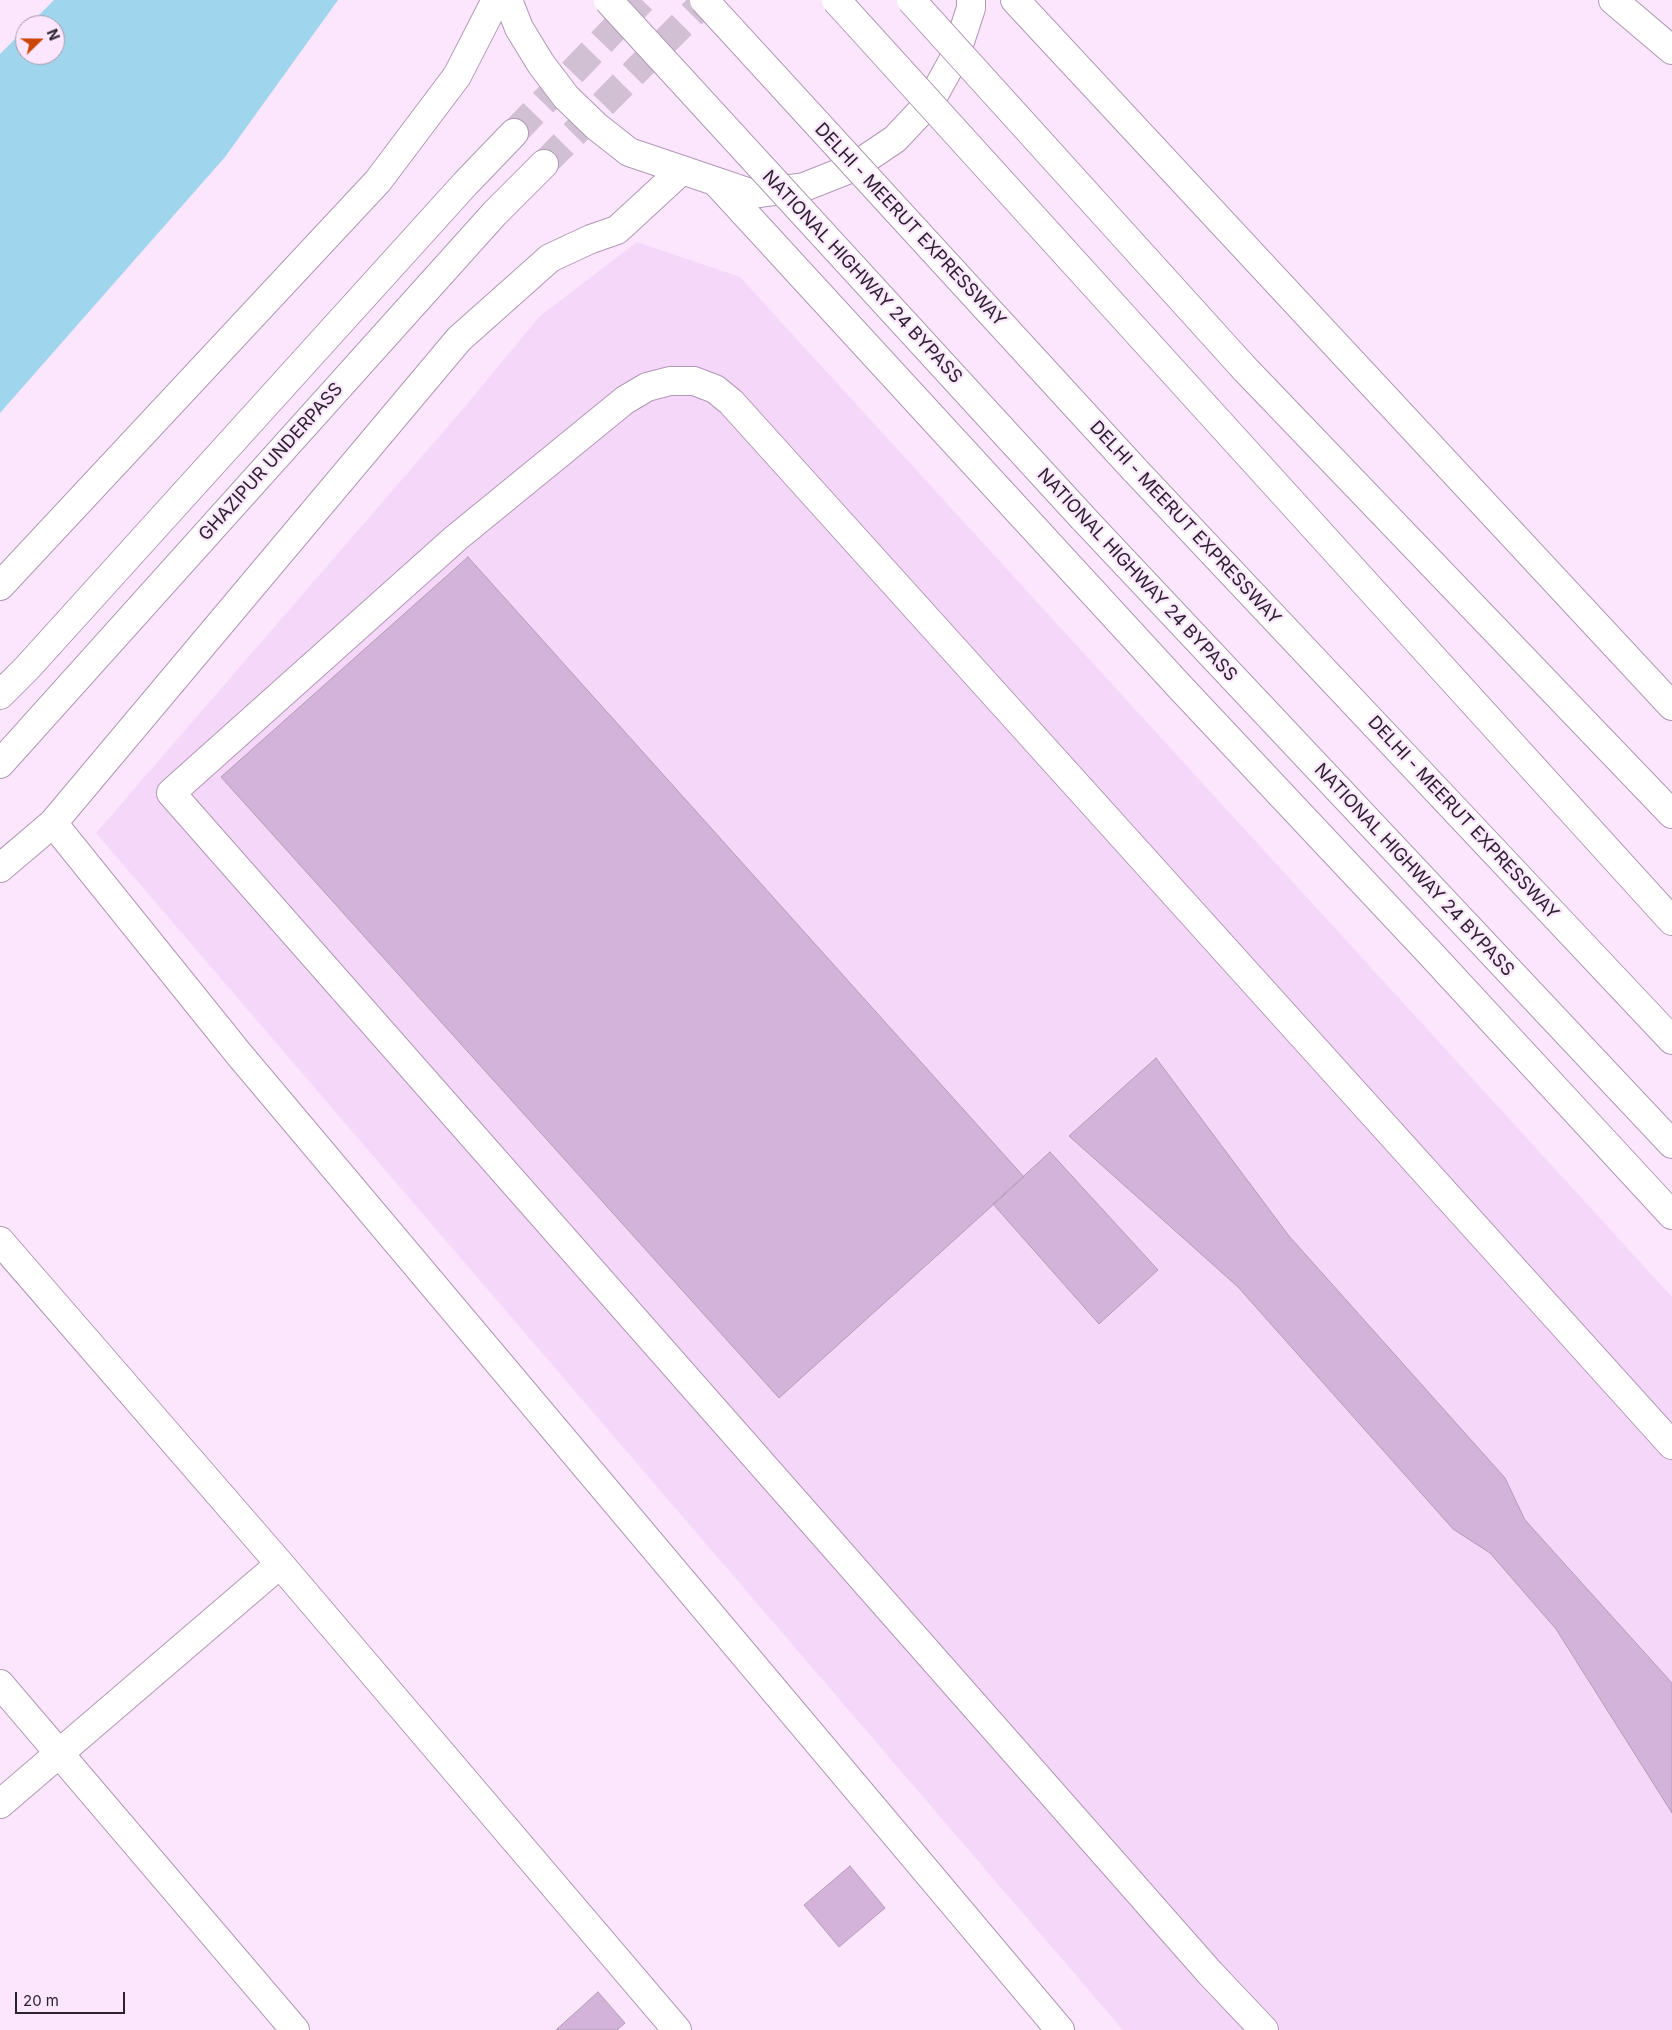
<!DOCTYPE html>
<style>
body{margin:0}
#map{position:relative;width:1672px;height:2030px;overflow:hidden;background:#fbe6fe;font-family:Inter,sans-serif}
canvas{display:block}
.north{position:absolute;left:15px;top:15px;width:50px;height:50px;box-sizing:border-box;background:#fbe6fe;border:1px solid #a898aa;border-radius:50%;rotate:68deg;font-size:14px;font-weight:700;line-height:20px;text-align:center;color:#2b222d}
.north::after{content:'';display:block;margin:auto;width:18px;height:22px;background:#cc4608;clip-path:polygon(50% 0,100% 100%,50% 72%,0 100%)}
.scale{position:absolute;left:15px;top:1992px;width:110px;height:22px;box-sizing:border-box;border:2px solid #2b222d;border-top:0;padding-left:6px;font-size:15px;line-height:18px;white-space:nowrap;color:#2b222d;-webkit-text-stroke:4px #fbe6fe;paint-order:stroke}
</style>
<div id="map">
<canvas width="1672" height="2030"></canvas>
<div class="north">N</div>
<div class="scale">20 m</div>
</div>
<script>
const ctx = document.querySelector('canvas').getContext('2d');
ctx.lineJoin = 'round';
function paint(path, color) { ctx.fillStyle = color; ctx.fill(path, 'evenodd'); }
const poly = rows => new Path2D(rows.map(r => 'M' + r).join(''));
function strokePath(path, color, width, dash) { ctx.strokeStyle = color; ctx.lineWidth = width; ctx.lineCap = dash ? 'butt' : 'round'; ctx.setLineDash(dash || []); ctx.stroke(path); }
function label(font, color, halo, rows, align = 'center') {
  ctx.font = font + ' Inter,sans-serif'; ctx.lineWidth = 4.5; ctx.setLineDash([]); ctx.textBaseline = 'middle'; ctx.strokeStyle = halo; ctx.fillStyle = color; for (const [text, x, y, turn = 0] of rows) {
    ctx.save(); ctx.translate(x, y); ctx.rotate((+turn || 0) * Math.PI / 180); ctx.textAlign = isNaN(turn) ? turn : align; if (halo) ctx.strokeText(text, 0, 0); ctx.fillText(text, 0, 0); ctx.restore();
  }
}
paint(poly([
 [637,242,740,277,1672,1297,1672,2030,1123,2030,96,833,463,409,540,316]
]), '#f5d7fa');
paint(poly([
 [54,0,338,0,225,157,0,413,0,54,25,29,25,55,55,55,55,25,29,25]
]), '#a0d5ee');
const building = poly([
 [468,557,1024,1177,779,1398,221,777,468,557],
 [1156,1058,1289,1236,1505,1478,1525,1520,1672,1683,1672,1813,1556,1629,1490,1553,1453,1529,1238,1287,1069,1136,1156,1058],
 [1050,1152,1158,1270,1099,1324,993,1204,1050,1152],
 [850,1866,885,1908,839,1947,804,1905,850,1866],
 [598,1992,625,2023,617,2030,556,2030,598,1992]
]);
paint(building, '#d4b3da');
strokePath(building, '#b49cb8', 1);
strokePath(poly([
 [514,133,642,0],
 [544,164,706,0]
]), '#d1bfd4', 28, [28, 14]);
const minor = poly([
 [1015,0,1672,706],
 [1613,0,1672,50],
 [716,182,1180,687,1429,952,1672,1215],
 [0,586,378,181,457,76,496,0],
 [53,823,238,1053,1060,2030],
 [0,868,53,823,459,339,550,258,591,239,617,230,682,170],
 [0,1241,280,1564,677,2030],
 [0,1684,295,2030],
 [0,1804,280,1564],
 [1264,2030,1210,1973,171,793,456,538,625,400,647,387,670,381,694,381,715,389,731,402,1672,1445]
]);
const major = poly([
 [508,0,519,28,541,64,566,97,596,126,629,152,753,194,804,187,852,168,895,139,930,102,955,57,971,8,971,0],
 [0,695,27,668,465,184,514,133],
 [0,764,495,213,544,164]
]);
const highway = poly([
 [1244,368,1672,814],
 [1208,410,1672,921],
 [1134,469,1672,1040],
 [1083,518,1672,1144]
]);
strokePath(minor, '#b098b4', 30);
strokePath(major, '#b098b4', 30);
strokePath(highway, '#b098b4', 30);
strokePath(minor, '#fff', 28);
strokePath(major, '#fff', 28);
strokePath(highway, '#fff', 28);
const highwayBridge = poly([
 [608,0,1083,518],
 [704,0,1134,469],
 [836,0,1208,410],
 [911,0,1244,368]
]);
strokePath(highwayBridge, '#b098b4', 30, []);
strokePath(highwayBridge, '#fff', 28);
label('18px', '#2b222d', '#fbe6fe', [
 ["DELHI - MEERUT EXPRESSWAY",910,225,47],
 ["NATIONAL HIGHWAY 24 BYPASS",862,277,47],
 ["GHAZIPUR UNDERPASS",271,462,-48],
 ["DELHI - MEERUT EXPRESSWAY",1185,523,47],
 ["NATIONAL HIGHWAY 24 BYPASS",1137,575,47],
 ["DELHI - MEERUT EXPRESSWAY",1463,818,47],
 ["NATIONAL HIGHWAY 24 BYPASS",1414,870,47]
]);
</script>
